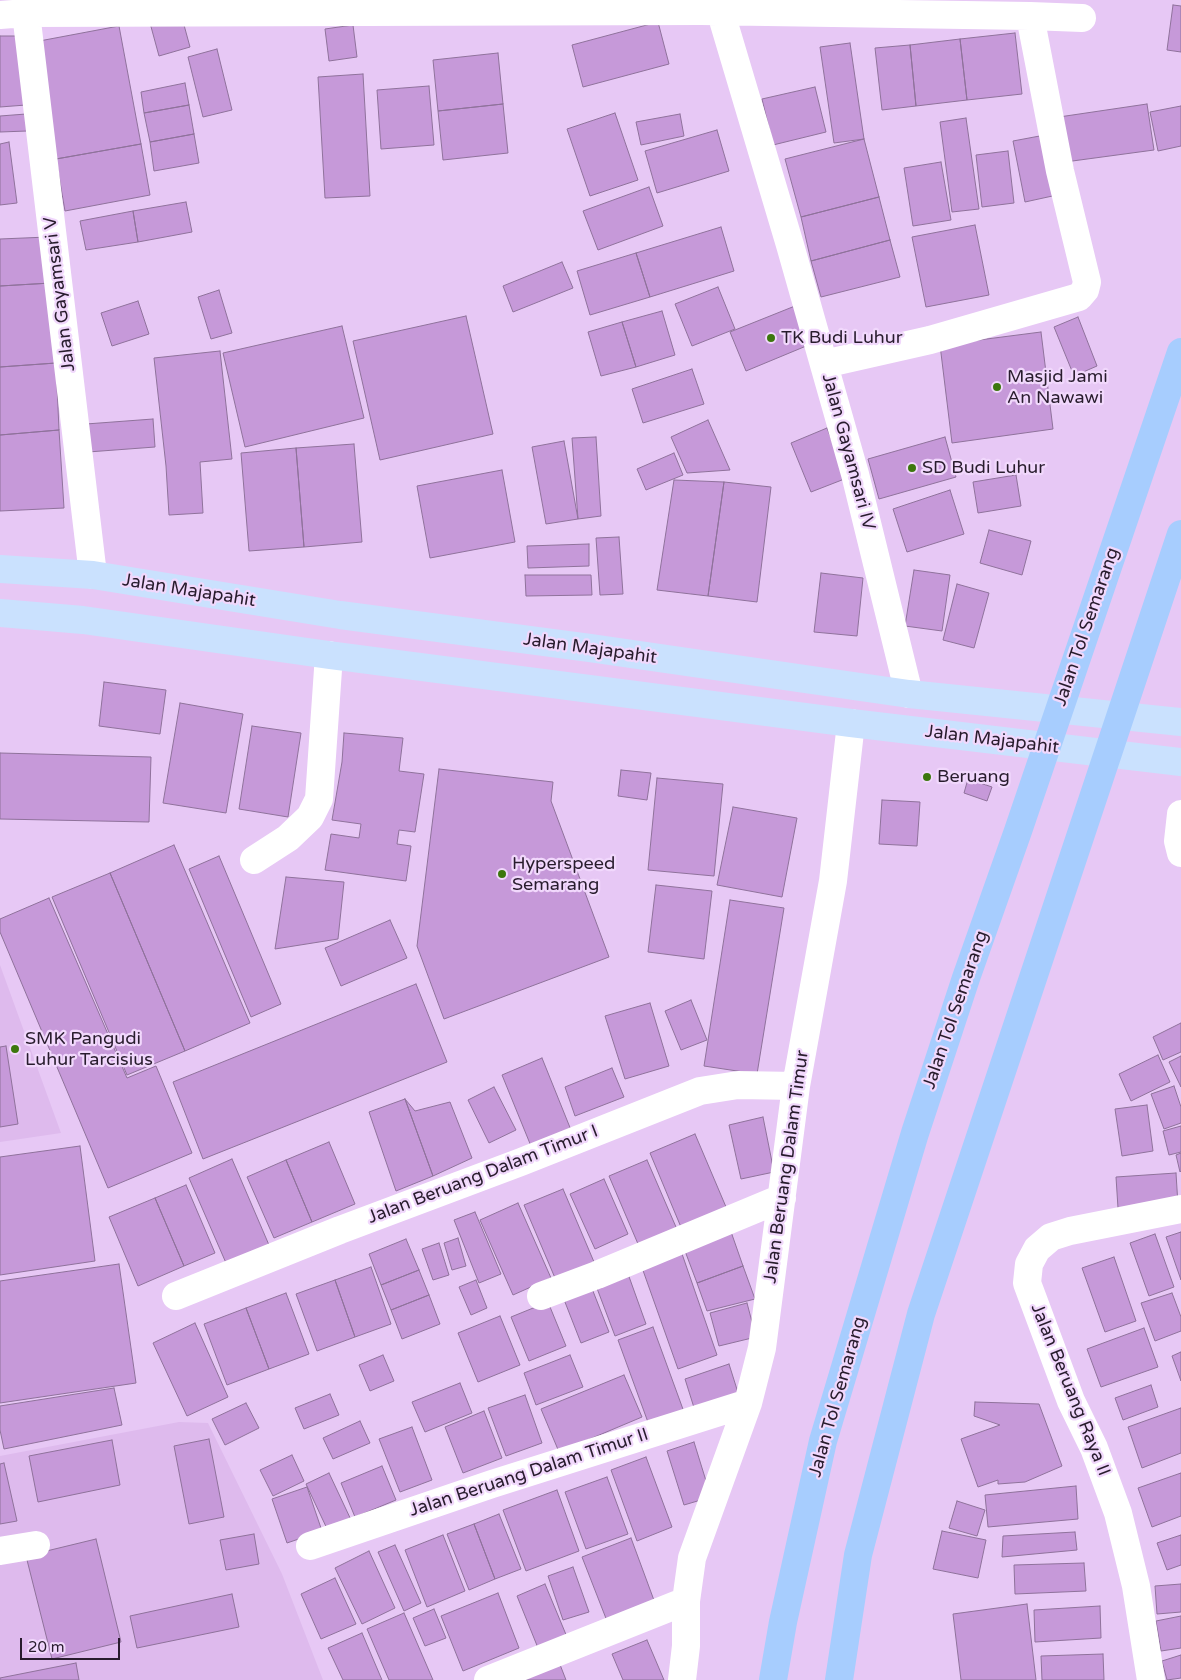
<!DOCTYPE html>
<style>
body{margin:0}
#map{position:relative;width:1181px;height:1680px;overflow:hidden;background:#e7c8f5;font-family:"Varela Round",sans-serif}
canvas{display:block}
.scale{position:absolute;left:20px;top:1638px;width:100px;height:22px;box-sizing:border-box;border:2px solid #281c2d;border-top:0;padding-left:6px;font-size:15px;line-height:18px;white-space:nowrap;color:#281c2d;-webkit-text-stroke:4px #f1d8fc;paint-order:stroke}
</style>
<div id="map">
<canvas width="1181" height="1680"></canvas>
<div class="scale">20 m</div>
</div>
<script>
const ctx = document.querySelector('canvas').getContext('2d');
ctx.lineJoin = 'round';
function paint(path, color) { ctx.fillStyle = color; ctx.fill(path, 'evenodd'); }
const poly = rows => new Path2D(rows.map(r => 'M' + r).join(''));
function strokePath(path, color, width, dash) { ctx.strokeStyle = color; ctx.lineWidth = width; ctx.lineCap = dash ? 'butt' : 'round'; ctx.setLineDash(dash || []); ctx.stroke(path); }
function label(font, color, halo, rows, align = 'center') {
  ctx.font = font + ' "Varela Round",sans-serif'; ctx.lineWidth = 4.5; ctx.setLineDash([]); ctx.textBaseline = 'middle'; ctx.strokeStyle = halo; ctx.fillStyle = color; for (const [text, x, y, turn = 0] of rows) {
    ctx.save(); ctx.translate(x, y); ctx.rotate((+turn || 0) * Math.PI / 180); ctx.textAlign = isNaN(turn) ? turn : align; if (halo) ctx.strokeText(text, 0, 0); ctx.fillText(text, 0, 0); ctx.restore();
  }
}
paint(poly([
 [0,965,61,1133,0,1142],
 [179,1422,208,1423,282,1574,323,1680,0,1680,0,1456]
]), '#debaed');
const building = poly([
 [1173,5,1181,6,1181,52,1167,50,1173,5],
 [181,14,190,47,159,56,150,23,181,14],
 [658,22,669,64,583,87,572,45,658,22],
 [353,25,357,57,329,61,325,29,353,25],
 [119,26,141,144,56,159,34,42,119,26],
 [1015,33,1022,94,967,100,960,39,1015,33],
 [0,36,23,36,26,105,0,107,0,36],
 [960,39,967,100,916,106,910,45,960,39],
 [850,43,864,139,834,143,820,47,850,43],
 [910,45,916,106,882,110,875,48,910,45],
 [217,49,232,110,203,117,188,57,217,49],
 [498,53,503,104,438,111,433,60,498,53],
 [363,74,370,196,325,198,318,77,363,74],
 [185,83,189,105,144,113,141,92,185,83],
 [429,86,434,145,381,149,377,90,429,86],
 [815,87,826,132,773,145,762,99,815,87],
 [503,104,508,153,443,160,438,111,503,104],
 [1147,104,1154,150,1065,162,1059,117,1147,104],
 [189,105,194,134,150,142,144,113,189,105],
 [1181,106,1181,146,1158,151,1150,112,1181,106],
 [615,113,638,180,590,196,567,129,615,113],
 [26,114,27,131,0,132,0,116,26,114],
 [680,114,684,136,641,145,636,122,680,114],
 [966,118,979,209,952,212,940,122,966,118],
 [717,130,729,171,657,193,645,151,717,130],
 [194,134,199,163,154,171,150,142,194,134],
 [1045,135,1057,195,1025,202,1013,141,1045,135],
 [864,139,879,197,801,217,785,159,864,139],
 [9,142,17,203,0,205,0,144,9,142],
 [141,144,150,195,65,211,56,159,141,144],
 [1008,151,1014,203,982,207,976,155,1008,151],
 [941,162,951,220,913,226,904,168,941,162],
 [649,187,663,226,598,250,583,211,649,187],
 [879,197,890,240,811,261,801,217,879,197],
 [186,202,192,232,138,242,133,211,186,202],
 [133,211,138,242,86,250,80,221,133,211],
 [975,225,989,295,926,307,912,237,975,225],
 [721,227,734,271,650,297,636,253,721,227],
 [48,237,51,283,0,286,0,239,48,237],
 [890,240,900,277,821,297,811,261,890,240],
 [636,253,650,297,590,315,577,271,636,253],
 [562,262,573,288,513,312,503,286,562,262],
 [51,283,56,363,0,367,0,286,51,283],
 [718,287,735,329,692,346,675,304,718,287],
 [219,290,232,333,211,339,198,297,219,290],
 [138,301,149,334,112,346,101,313,138,301],
 [795,306,811,344,746,371,730,332,795,306],
 [662,311,675,355,636,367,622,322,662,311],
 [466,316,493,434,380,460,353,341,466,316],
 [1078,317,1097,366,1074,376,1054,327,1078,317],
 [622,322,636,367,601,376,588,332,622,322],
 [342,326,364,418,245,447,223,353,342,326],
 [1041,332,1053,429,952,443,940,345,1041,332],
 [220,351,232,459,200,462,203,513,169,515,166,466,154,358,220,351],
 [56,363,59,430,0,435,0,367,56,363],
 [692,369,704,404,643,423,632,389,692,369],
 [153,419,155,447,88,452,86,424,153,419],
 [708,420,730,470,687,473,671,437,708,420],
 [827,428,847,478,811,492,791,443,827,428],
 [59,430,64,508,0,511,0,435,59,430],
 [596,437,601,516,578,519,572,438,596,437],
 [945,437,956,477,879,499,868,459,945,437],
 [564,441,578,519,546,524,532,447,564,441],
 [354,444,362,542,304,547,296,448,354,444],
 [296,448,304,547,249,551,241,453,296,448],
 [674,453,683,475,646,490,637,469,674,453],
 [502,470,515,542,430,558,417,486,502,470],
 [1016,475,1021,506,978,513,973,482,1016,475],
 [674,480,724,482,708,596,657,590,674,480],
 [724,482,771,487,757,602,708,596,724,482],
 [950,490,964,534,907,552,893,509,950,490],
 [989,530,1031,541,1022,575,980,563,989,530],
 [619,537,623,594,600,595,596,538,619,537],
 [589,544,589,566,528,568,527,546,589,544],
 [914,570,950,575,942,631,905,626,914,570],
 [821,573,863,578,857,636,814,632,821,573],
 [525,575,591,575,592,595,526,596,525,575],
 [957,584,989,593,974,648,943,640,957,584],
 [104,682,166,690,160,734,99,726,104,682],
 [180,703,243,714,226,813,163,803,180,703],
 [252,726,301,733,288,817,239,809,252,726],
 [344,733,403,738,399,771,424,774,415,832,399,830,397,844,411,846,406,881,325,870,331,834,359,838,361,824,332,820,342,762,344,733],
 [0,753,151,757,149,822,0,819,0,753],
 [439,769,553,782,551,801,609,957,444,1019,417,946,439,769],
 [621,770,651,773,647,800,618,796,621,770],
 [657,778,723,784,714,876,648,870,657,778],
 [968,779,992,787,987,801,964,793,968,779],
 [882,800,920,802,917,846,879,844,882,800],
 [733,807,797,818,782,897,717,885,733,807],
 [174,845,250,1023,185,1051,110,873,174,845],
 [219,856,281,1004,251,1017,189,869,219,856],
 [110,873,185,1051,127,1075,52,897,110,873],
 [286,877,344,882,338,939,275,949,286,877],
 [656,885,712,891,704,959,648,952,656,885],
 [49,898,127,1078,156,1066,192,1153,108,1188,0,932,0,919,49,898],
 [730,900,784,908,757,1074,704,1066,730,900],
 [390,920,407,958,341,986,325,948,390,920],
 [416,984,447,1062,203,1159,173,1082,416,984],
 [691,1000,707,1040,681,1050,665,1011,691,1000],
 [650,1003,669,1066,625,1079,605,1016,650,1003],
 [1181,1023,1181,1052,1163,1060,1153,1037,1181,1023],
 [6,1046,18,1124,0,1127,0,1047,6,1046],
 [1158,1055,1170,1082,1131,1101,1119,1074,1158,1055],
 [1181,1056,1181,1087,1169,1062,1181,1056],
 [542,1058,573,1135,533,1151,502,1075,542,1058],
 [612,1068,624,1097,575,1116,565,1087,612,1068],
 [1174,1086,1181,1107,1181,1123,1164,1129,1151,1094,1174,1086],
 [494,1087,516,1130,489,1143,468,1100,494,1087],
 [405,1099,433,1176,396,1191,369,1112,405,1099],
 [405,1099,415,1111,450,1102,472,1158,433,1176,405,1099],
 [1147,1105,1153,1151,1122,1156,1115,1109,1147,1105],
 [763,1117,774,1172,741,1179,729,1125,763,1117],
 [1181,1126,1181,1152,1169,1155,1163,1131,1181,1126],
 [695,1134,729,1214,683,1232,650,1153,695,1134],
 [329,1142,355,1204,312,1222,286,1160,329,1142],
 [80,1146,95,1261,0,1275,0,1157,80,1146],
 [1181,1153,1181,1171,1180,1172,1176,1155,1181,1153],
 [232,1159,269,1245,226,1263,189,1178,232,1159],
 [286,1160,312,1222,274,1238,247,1177,286,1160],
 [647,1160,679,1234,641,1251,609,1176,647,1160],
 [1176,1173,1178,1205,1118,1208,1116,1177,1176,1173],
 [604,1179,628,1234,595,1249,570,1194,604,1179],
 [186,1185,215,1253,184,1266,155,1198,186,1185],
 [563,1189,597,1269,558,1285,524,1205,563,1189],
 [155,1198,184,1266,138,1286,109,1217,155,1198],
 [518,1203,551,1278,513,1295,480,1220,518,1203],
 [475,1212,501,1274,479,1283,454,1220,475,1212],
 [729,1226,743,1266,697,1283,682,1243,729,1226],
 [1181,1232,1181,1280,1166,1237,1181,1232],
 [1155,1234,1174,1287,1149,1296,1130,1243,1155,1234],
 [458,1238,466,1266,452,1270,444,1243,458,1238],
 [406,1239,419,1270,381,1285,369,1254,406,1239],
 [439,1243,449,1275,433,1280,422,1249,439,1243],
 [680,1248,717,1355,678,1369,640,1262,680,1248],
 [1114,1257,1136,1321,1105,1332,1082,1268,1114,1257],
 [119,1264,136,1383,0,1403,0,1281,119,1264],
 [743,1266,755,1299,707,1311,697,1283,743,1266],
 [371,1267,391,1324,355,1337,335,1280,371,1267],
 [419,1270,429,1295,391,1310,381,1285,419,1270],
 [627,1271,646,1324,615,1336,595,1283,627,1271],
 [335,1280,355,1337,317,1351,296,1294,335,1280],
 [476,1280,487,1308,471,1315,459,1287,476,1280],
 [591,1286,609,1332,581,1343,563,1297,591,1286],
 [286,1293,309,1354,269,1369,246,1308,286,1293],
 [1172,1293,1181,1317,1181,1331,1155,1341,1141,1303,1172,1293],
 [429,1295,440,1324,402,1339,391,1310,429,1295],
 [548,1302,566,1346,529,1361,511,1317,548,1302],
 [747,1303,756,1337,719,1346,710,1313,747,1303],
 [246,1308,269,1369,227,1385,204,1324,246,1308],
 [500,1316,520,1365,478,1382,458,1333,500,1316],
 [195,1323,228,1397,187,1416,153,1343,195,1323],
 [653,1327,684,1412,649,1425,618,1340,653,1327],
 [1144,1328,1158,1367,1101,1387,1087,1349,1144,1328],
 [1181,1352,1181,1381,1172,1356,1181,1352],
 [383,1355,394,1381,370,1391,359,1365,383,1355],
 [570,1355,583,1387,536,1405,524,1373,570,1355],
 [729,1364,740,1399,696,1414,685,1379,729,1364],
 [624,1375,642,1417,559,1452,541,1409,624,1375],
 [460,1383,472,1413,425,1432,412,1402,460,1383],
 [1151,1385,1158,1407,1123,1420,1115,1398,1151,1385],
 [114,1388,122,1425,4,1449,0,1430,0,1406,114,1388],
 [330,1394,339,1415,304,1429,295,1408,330,1394],
 [525,1395,542,1443,506,1456,488,1408,525,1395],
 [975,1402,1039,1404,1062,1466,1025,1482,998,1484,998,1480,978,1487,961,1439,1000,1425,974,1416,975,1402],
 [246,1403,259,1428,225,1445,212,1419,246,1403],
 [1181,1408,1181,1453,1142,1468,1128,1427,1181,1408],
 [484,1411,502,1458,463,1473,445,1427,484,1411],
 [360,1421,370,1443,333,1459,323,1438,360,1421],
 [412,1427,432,1480,400,1492,379,1439,412,1427],
 [209,1439,224,1517,189,1524,174,1446,209,1439],
 [112,1440,120,1485,38,1502,29,1456,112,1440],
 [694,1442,711,1497,684,1505,667,1451,694,1442],
 [292,1455,304,1481,273,1496,260,1470,292,1455],
 [646,1457,672,1527,637,1541,611,1470,646,1457],
 [4,1463,17,1521,0,1524,0,1464,4,1463],
 [382,1466,396,1500,355,1517,341,1483,382,1466],
 [329,1473,352,1522,329,1533,306,1484,329,1473],
 [1181,1473,1181,1516,1152,1527,1138,1488,1181,1473],
 [607,1477,628,1534,586,1549,565,1492,607,1477],
 [1076,1486,1078,1519,988,1527,985,1495,1076,1486],
 [307,1487,322,1531,287,1543,272,1499,307,1487],
 [557,1490,579,1551,526,1571,503,1510,557,1490],
 [957,1501,985,1510,977,1536,949,1528,957,1501],
 [499,1514,521,1569,495,1579,474,1524,499,1514],
 [474,1524,495,1579,469,1590,447,1534,474,1524],
 [942,1531,986,1540,978,1578,933,1569,942,1531],
 [1075,1532,1077,1550,1002,1557,1003,1536,1075,1532],
 [254,1534,259,1564,226,1570,220,1540,254,1534],
 [443,1535,465,1591,427,1607,405,1550,443,1535],
 [1181,1535,1181,1565,1167,1570,1157,1543,1181,1535],
 [631,1538,655,1603,607,1621,582,1557,631,1538],
 [96,1539,121,1642,52,1659,26,1556,96,1539],
 [395,1545,421,1603,404,1611,378,1552,395,1545],
 [369,1551,395,1608,362,1624,335,1568,369,1551],
 [1084,1563,1086,1591,1015,1594,1014,1565,1084,1563],
 [573,1567,589,1612,563,1620,548,1576,573,1567],
 [335,1578,356,1624,321,1639,301,1594,335,1578],
 [545,1584,567,1637,538,1648,517,1596,545,1584],
 [1181,1584,1181,1612,1157,1614,1155,1586,1181,1584],
 [498,1593,519,1648,463,1671,441,1616,498,1593],
 [232,1594,239,1627,137,1648,130,1616,232,1594],
 [1027,1604,1036,1680,961,1680,953,1614,1027,1604],
 [1100,1606,1101,1638,1035,1642,1034,1610,1100,1606],
 [434,1609,446,1638,425,1646,413,1618,434,1609],
 [404,1613,433,1680,389,1680,367,1629,404,1613],
 [1181,1616,1181,1648,1161,1651,1156,1621,1181,1616],
 [362,1633,382,1680,343,1680,328,1648,362,1633],
 [647,1640,664,1680,623,1680,612,1654,647,1640],
 [1103,1654,1104,1680,1042,1680,1041,1656,1103,1654],
 [1181,1655,1181,1678,1167,1680,1162,1661,1181,1655],
 [559,1662,566,1680,525,1680,524,1675,559,1662],
 [76,1663,79,1680,0,1680,0,1678,76,1663]
]);
paint(building, '#c699d9');
strokePath(building, '#8f729b', 1);
strokePath(poly([
 [717,0,790,245,855,474,909,694],
 [26,13,93,575],
 [0,15,26,13,701,11,1030,16,1082,18],
 [824,364,930,340,1079,297,1085,290,1087,282,1060,171,1030,16],
 [1181,814,1178,841,1181,853],
 [254,860,288,838,310,817,319,799,329,655],
 [176,1296,340,1230,521,1162,700,1091,738,1085,796,1086],
 [541,1296,597,1275,782,1198],
 [310,1546,492,1484,748,1403],
 [0,1551,36,1545],
 [488,1680,686,1601],
 [682,1680,686,1646,686,1601,692,1558,748,1403,762,1348,796,1086,833,881,851,723],
 [1151,1680,1136,1586,1118,1513,1094,1448,1071,1401,1027,1283,1029,1264,1037,1249,1051,1237,1070,1231,1181,1209]
]), '#fff', 28);
strokePath(poly([
 [0,569,93,575,340,615,590,648,909,694,1181,722],
 [0,613,83,620,329,655,851,723,1181,762]
]), '#cae1fe', 28);
strokePath(poly([
 [773,1680,783,1622,823,1441,915,1133,966,978,1018,831,1181,352],
 [839,1680,858,1555,921,1314,1181,534]
]), '#a7cdfe', 28);
for (const [x, y, r, color] of [
 [771,338,5,"#3c770d"],
 [997,387,5,"#3c770d"],
 [912,468,5,"#3c770d"],
 [927,777,5,"#3c770d"],
 [502,874,5,"#3c770d"],
 [15,1049,5,"#3c770d"]
]) { const dot = new Path2D(); dot.arc(x, y, r, 0, 2 * Math.PI); ctx.fillStyle = color; ctx.fill(dot); strokePath(dot, '#f1d8fc', 2); }
label('18px', '#281c2d', '#f1d8fc', [
 ["Jalan Gayamsari V",60,294,-97],
 ["Jalan Gayamsari IV",848,452,75],
 ["Jalan Majapahit",189,591,9],
 ["Jalan Tol Semarang",1087,627,-71],
 ["Jalan Majapahit",590,649,8],
 ["Jalan Majapahit",992,740,7],
 ["Jalan Tol Semarang",956,1010,-71],
 ["Jalan Beruang Dalam Timur",787,1167,-82],
 ["Jalan Beruang Dalam Timur I",483,1175,-21],
 ["Jalan Beruang Raya II",1070,1390,68],
 ["Jalan Tol Semarang",838,1397,-74],
 ["Jalan Beruang Dalam Timur II",529,1473,-18]
]);
label('18px', '#281c2d', '#f1d8fc', [
 ["TK Budi Luhur",781,338],
 ["Masjid Jami",1007,377],
 ["An Nawawi",1007,398],
 ["SD Budi Luhur",922,468],
 ["Beruang",937,777],
 ["Hyperspeed",512,864],
 ["Semarang",512,885],
 ["SMK Pangudi",25,1039],
 ["Luhur Tarcisius",25,1060]
], 'left');
</script>
